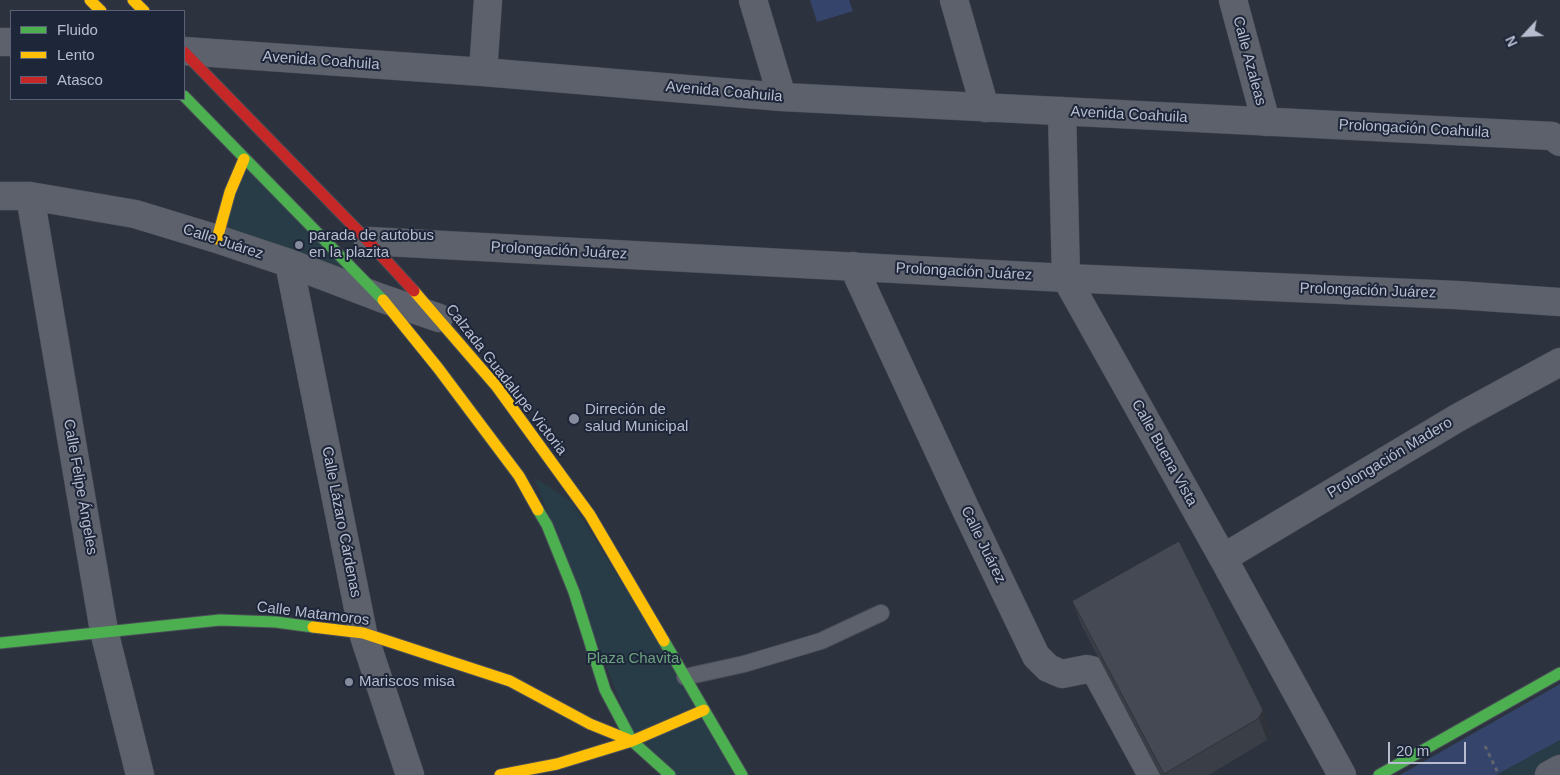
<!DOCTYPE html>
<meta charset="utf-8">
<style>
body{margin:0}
#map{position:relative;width:1560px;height:775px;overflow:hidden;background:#2c323e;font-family:Arial,sans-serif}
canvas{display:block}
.legend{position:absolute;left:10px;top:10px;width:175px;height:90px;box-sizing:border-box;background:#1e263a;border:1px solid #5b6275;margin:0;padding:6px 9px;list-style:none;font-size:15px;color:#b7bdce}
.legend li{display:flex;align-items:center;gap:10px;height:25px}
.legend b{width:25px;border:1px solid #5b6275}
.north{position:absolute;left:1500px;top:10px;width:50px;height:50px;-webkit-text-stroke:4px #1e263a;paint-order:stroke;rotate:245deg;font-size:14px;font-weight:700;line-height:20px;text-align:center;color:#b7bdce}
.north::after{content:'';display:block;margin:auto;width:18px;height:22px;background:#b7bdce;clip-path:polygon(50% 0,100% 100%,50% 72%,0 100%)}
.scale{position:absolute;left:1388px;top:742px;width:78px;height:22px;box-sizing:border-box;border:2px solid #b7bdce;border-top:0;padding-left:6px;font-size:15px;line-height:18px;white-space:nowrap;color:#b7bdce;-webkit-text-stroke:4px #1e263a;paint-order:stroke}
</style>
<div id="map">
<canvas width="1560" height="775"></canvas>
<ul class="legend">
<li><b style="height:6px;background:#4caf50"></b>Fluido</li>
<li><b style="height:6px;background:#ffc107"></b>Lento</li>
<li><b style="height:6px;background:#c62828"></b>Atasco</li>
</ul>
<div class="north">N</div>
<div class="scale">20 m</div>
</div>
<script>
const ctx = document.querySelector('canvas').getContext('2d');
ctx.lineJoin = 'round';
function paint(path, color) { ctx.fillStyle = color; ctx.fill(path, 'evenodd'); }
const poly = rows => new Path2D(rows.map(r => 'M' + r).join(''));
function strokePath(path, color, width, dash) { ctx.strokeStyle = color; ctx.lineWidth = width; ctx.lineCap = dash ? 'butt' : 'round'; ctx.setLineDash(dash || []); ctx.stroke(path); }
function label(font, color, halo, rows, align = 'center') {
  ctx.font = font + ' Arial,sans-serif'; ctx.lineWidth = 4; ctx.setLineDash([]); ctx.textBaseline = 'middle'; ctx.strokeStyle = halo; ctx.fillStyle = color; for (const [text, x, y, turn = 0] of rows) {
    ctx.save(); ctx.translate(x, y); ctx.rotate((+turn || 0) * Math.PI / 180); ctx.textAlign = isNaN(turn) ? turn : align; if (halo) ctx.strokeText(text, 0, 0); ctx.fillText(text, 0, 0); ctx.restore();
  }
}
paint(poly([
 [249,159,372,291,221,236],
 [534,477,572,502,741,775,673,775,633,736],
 [1560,740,1560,773,1556,775,1496,775]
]), '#273c46');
paint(poly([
 [810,0,849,0,853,11,817,22],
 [1560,684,1560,740,1496,775,1400,775]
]), '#35446a');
const lane = poly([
 [685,677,744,664,821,641,881,613]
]);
const street = poly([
 [753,0,782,97],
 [954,0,985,108],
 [1233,0,1266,122],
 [0,42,11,42],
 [184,51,483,72,782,97,1552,136,1560,142],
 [483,72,488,0],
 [1062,111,1066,278,1223,558,1342,775],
 [0,196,30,196,135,214,217,239,289,263,381,298,439,318],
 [30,196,104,631,140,775],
 [368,241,1066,278,1456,295,1560,302],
 [289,263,363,633,410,775],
 [853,266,967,512,1036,656,1048,668,1062,674,1087,669,1095,671,1100,679,1152,775],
 [1223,558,1459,417,1560,362],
 [1549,775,1560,769]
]);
const fast = poly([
 [184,96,383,300],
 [538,510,547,525,574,592,605,690,632,741,670,775],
 [664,641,742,775],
 [0,643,220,620,276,622,313,627],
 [1379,775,1560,673]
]);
const slow = poly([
 [90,0,101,11],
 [133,0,144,11],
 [217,239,230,192,244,159],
 [414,291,497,387,590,515,664,641],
 [383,300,438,368,519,476,538,510],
 [313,627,363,633,510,681,590,724,632,741],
 [632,741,704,710],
 [500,775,557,764,632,741]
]);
const jam = poly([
 [184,52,368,241,414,291]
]);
strokePath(lane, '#494d57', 18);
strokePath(street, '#494d57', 29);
strokePath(fast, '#494d57', 13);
strokePath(slow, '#494d57', 13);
strokePath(jam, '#494d57', 13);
strokePath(poly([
 [1485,746,1499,775]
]), '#5f646d', 3, [4, 4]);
strokePath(lane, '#5d616b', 16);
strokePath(street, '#5d616b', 28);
strokePath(fast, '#4caf50', 11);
strokePath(slow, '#ffc107', 11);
strokePath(jam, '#c62828', 11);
paint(poly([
 [1072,601,1263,710,1271,733,1267,740,1209,775,1160,775,1081,624]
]), '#3a3f47');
paint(poly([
 [1263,710,1271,733,1267,740,1259,718]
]), '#30333a');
const building = poly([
 [1179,541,1263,710,1259,718,1164,774,1072,601,1179,541]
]);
paint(building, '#444953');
strokePath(building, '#30333a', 1);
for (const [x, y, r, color] of [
 [299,245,5,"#868c9c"],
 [574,419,6,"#868c9c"],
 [349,682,5,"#868c9c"]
]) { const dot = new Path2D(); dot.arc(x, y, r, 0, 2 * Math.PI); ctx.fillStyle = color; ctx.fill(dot); strokePath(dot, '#1e263a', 2); }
label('15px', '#b7bdce', '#1e263a', [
 ["Avenida Coahuila",321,61,4],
 ["Calle Azaleas",1249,61,75],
 ["Avenida Coahuila",724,92,5],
 ["Avenida Coahuila",1129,115,3],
 ["Prolongación Coahuila",1414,129,3],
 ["Calle Juárez",223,242,18],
 ["Prolongación Juárez",559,251,3],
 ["Prolongación Juárez",964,272,3],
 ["Prolongación Juárez",1368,291,2],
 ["Calzada Guadalupe Victoria",506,380,52],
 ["Calle Buena Vista",1164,453,61],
 ["Prolongación Madero",1390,458,-31],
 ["Calle Felipe Ángeles",80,487,80],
 ["Calle Lázaro Cárdenas",341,522,79],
 ["Calle Juárez",983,545,64],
 ["Calle Matamoros",313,614,7]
]);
label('15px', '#b7bdce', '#1e263a', [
 ["parada de autobus",309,236],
 ["en la plazita",309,253],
 ["Dirreción de",585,410],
 ["salud Municipal",585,427],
 ["Mariscos misa",359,682]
], 'left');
label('15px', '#6ba27f', '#1e263a', [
 ["Plaza Chavita",633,659]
]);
</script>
